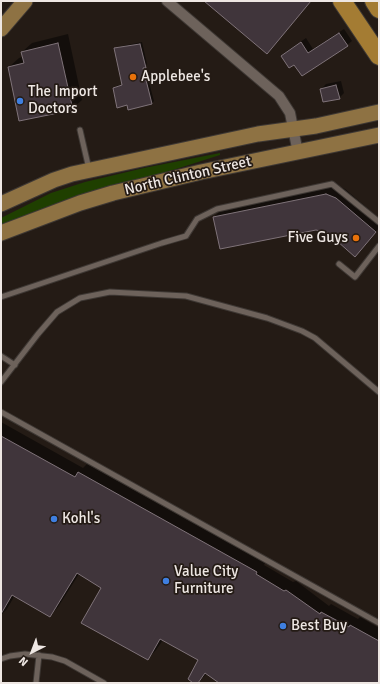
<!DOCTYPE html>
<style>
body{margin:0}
#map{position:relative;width:380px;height:684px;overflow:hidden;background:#241b15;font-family:Signika,sans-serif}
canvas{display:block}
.frame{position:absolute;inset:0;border:2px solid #eee7e3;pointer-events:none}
.north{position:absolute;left:12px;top:632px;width:40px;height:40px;-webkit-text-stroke:3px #241b15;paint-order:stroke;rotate:222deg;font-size:11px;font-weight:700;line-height:16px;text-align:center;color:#eee7e3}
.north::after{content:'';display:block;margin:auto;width:14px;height:18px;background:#eee7e3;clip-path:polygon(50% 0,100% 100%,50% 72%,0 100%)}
</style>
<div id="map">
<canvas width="380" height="684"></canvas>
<div class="frame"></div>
<div class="north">N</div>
</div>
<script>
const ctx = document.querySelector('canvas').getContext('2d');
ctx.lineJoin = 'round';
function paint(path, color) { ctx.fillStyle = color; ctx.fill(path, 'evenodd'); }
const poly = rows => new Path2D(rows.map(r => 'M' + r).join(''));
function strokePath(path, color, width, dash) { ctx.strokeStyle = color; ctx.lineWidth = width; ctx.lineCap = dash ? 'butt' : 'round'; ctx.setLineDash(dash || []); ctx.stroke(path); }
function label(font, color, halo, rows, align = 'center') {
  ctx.font = font + ' Signika,sans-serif'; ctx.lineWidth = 3.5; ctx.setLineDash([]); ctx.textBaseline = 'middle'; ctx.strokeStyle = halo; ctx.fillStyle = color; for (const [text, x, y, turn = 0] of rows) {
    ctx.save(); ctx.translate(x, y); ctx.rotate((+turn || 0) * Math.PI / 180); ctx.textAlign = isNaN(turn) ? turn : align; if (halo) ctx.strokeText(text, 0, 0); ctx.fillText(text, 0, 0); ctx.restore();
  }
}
paint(poly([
 [220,153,220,155,173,170,76,198,1,225,1,218,51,193,85,182,144,168]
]), '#1f3f00');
paint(poly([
 [344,29,352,41,347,45,294,64,282,56,287,51,306,38,313,49],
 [68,34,82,100,72,109,9,67,19,58,23,57,22,52,32,43],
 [142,42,147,64,145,67,154,101,152,103,128,103,114,88,116,86,123,84,115,49,117,47],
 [341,81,344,93,339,98,321,89,326,84],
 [336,185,345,189,379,218,379,228,355,255,328,232,316,229,214,217,223,208],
 [1,422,83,468,87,464,265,563,264,565,293,582,296,581,329,606,331,604,358,619,360,617,379,628,379,683,220,683,207,673,198,683,195,683,200,660,163,640,156,650,148,659,102,587,79,574,58,607,50,616,15,595,7,609,1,615]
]), '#0007');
const building = poly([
 [204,1,311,1,267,54,204,1],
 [339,33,348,46,302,76,294,65,289,68,281,56,301,42,308,53,339,33],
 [58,43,73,110,19,121,8,67,24,63,21,52,58,43],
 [140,44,146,68,143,68,152,104,128,110,127,105,117,108,113,88,122,85,114,48,140,44],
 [336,85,340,99,323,102,320,89,336,85],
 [326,194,336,198,376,232,355,257,328,233,316,230,220,249,213,217,326,194],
 [1,436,75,477,78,472,257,572,256,574,284,591,286,590,320,614,321,612,349,627,350,625,379,641,379,683,219,683,205,673,198,683,193,683,188,679,198,660,160,639,148,660,81,623,101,588,77,573,50,617,12,595,1,614,1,436]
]);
paint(building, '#40353b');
strokePath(building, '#7f7379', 1);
const lane = poly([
 [80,130,89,169],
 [339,264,355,277,379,246],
 [1,297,162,243,186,236,197,219,217,209,332,184,379,222],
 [1,356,15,365],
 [1,382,38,334,57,312,80,298,110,292,186,296,267,318,302,331,315,338,379,392],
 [1,412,379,623],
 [1,659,10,656,25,654,52,657,65,661,104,683],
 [36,683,39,655]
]);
const street = poly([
 [167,1,279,96,290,113,298,153]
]);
const primary = poly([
 [1,29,25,1],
 [1,204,54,180,72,174,258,134,316,126,379,112],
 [1,233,80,203,113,193,201,172,379,135]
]);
const highway = poly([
 [342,1,379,56],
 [374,1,379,9]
]);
strokePath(lane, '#3e3834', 7);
strokePath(street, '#3e3834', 12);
strokePath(primary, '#3e3834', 17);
strokePath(highway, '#3e3834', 20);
strokePath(lane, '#6d625b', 5);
strokePath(street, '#6d625b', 10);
strokePath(primary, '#8e7243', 15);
strokePath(highway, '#a47c33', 18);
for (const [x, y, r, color] of [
 [133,77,4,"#e8710a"],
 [20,101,4,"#3f7fe0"],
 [356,238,4,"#e8710a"],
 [54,519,4,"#3f7fe0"],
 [166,581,4,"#3f7fe0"],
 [283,626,4,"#3f7fe0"]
]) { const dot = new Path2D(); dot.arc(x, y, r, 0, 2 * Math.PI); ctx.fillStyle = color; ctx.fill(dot); strokePath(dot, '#241b15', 1.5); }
label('15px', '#eee7e3', '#241b15', [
 ["Applebee's",141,77],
 ["The Import",28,92],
 ["Doctors",28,109],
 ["Five Guys",348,238,"right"],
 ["Kohl's",62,519],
 ["Value City",174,572],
 ["Furniture",174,589],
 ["Best Buy",291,626]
], 'left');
label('15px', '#eee7e3', '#241b15', [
 ["North Clinton Street",188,176,-13]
]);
</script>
